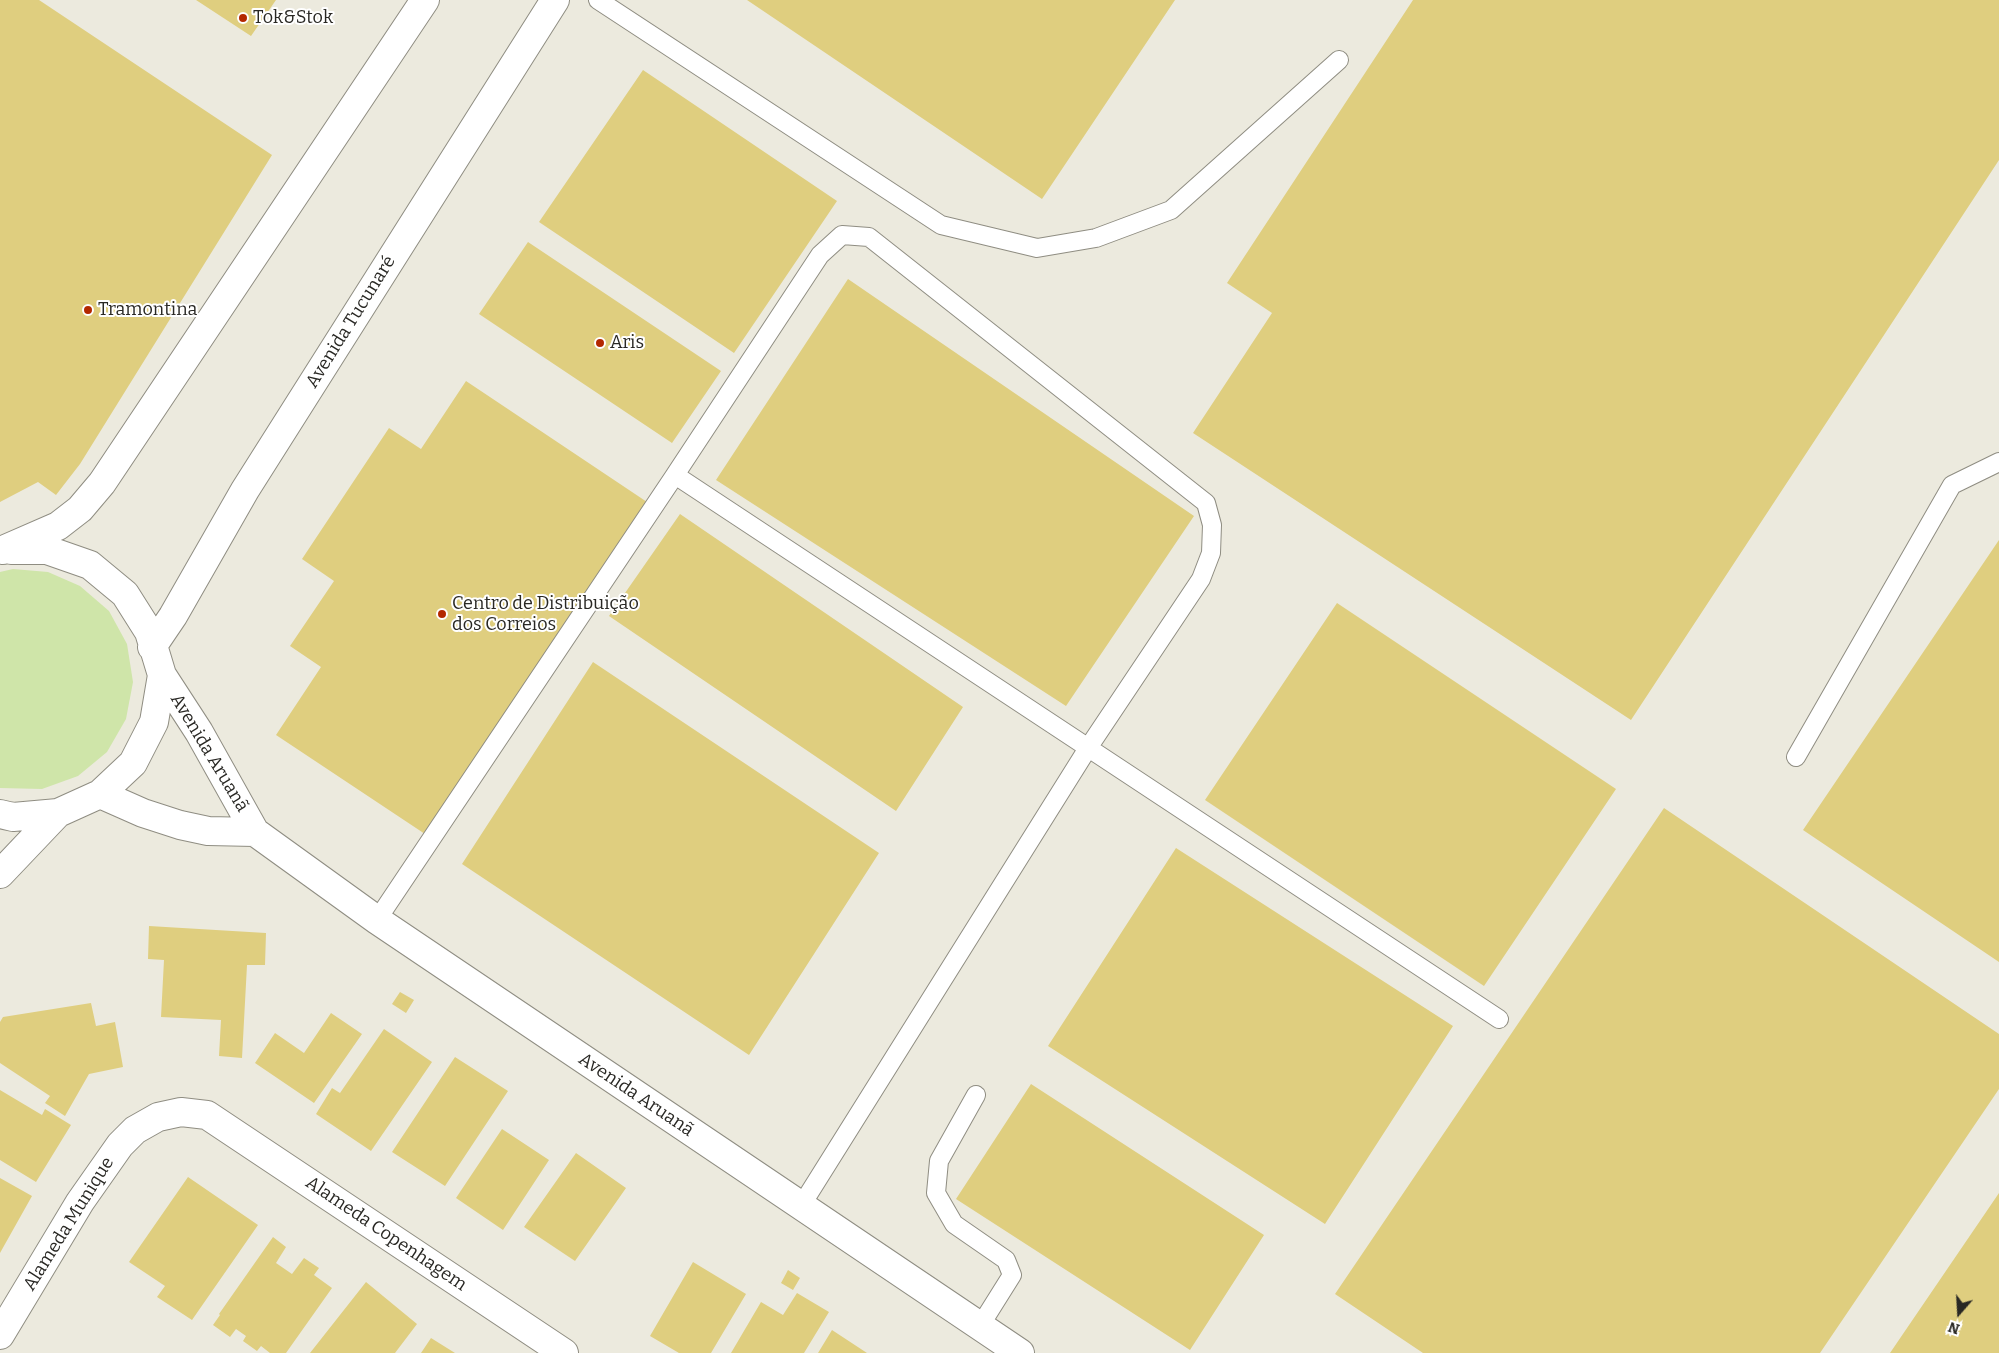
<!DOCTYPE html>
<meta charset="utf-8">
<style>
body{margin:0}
#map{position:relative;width:1999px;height:1353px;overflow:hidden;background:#eceade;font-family:Bitter,serif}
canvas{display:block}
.north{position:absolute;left:1934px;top:1288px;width:50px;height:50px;-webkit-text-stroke:4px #fff;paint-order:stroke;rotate:199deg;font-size:14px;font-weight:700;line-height:20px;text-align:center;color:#292824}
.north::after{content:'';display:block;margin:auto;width:18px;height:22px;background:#292824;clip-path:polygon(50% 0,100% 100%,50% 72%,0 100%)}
</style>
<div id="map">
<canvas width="1999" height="1353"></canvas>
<div class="north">N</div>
</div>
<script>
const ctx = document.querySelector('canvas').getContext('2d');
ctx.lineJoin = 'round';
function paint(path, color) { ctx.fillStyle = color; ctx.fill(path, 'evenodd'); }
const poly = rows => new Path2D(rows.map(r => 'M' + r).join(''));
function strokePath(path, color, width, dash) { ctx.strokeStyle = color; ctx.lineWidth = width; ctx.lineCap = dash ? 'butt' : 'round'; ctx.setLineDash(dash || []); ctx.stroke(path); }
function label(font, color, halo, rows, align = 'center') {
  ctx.font = font + ' Bitter,serif'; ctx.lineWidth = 4; ctx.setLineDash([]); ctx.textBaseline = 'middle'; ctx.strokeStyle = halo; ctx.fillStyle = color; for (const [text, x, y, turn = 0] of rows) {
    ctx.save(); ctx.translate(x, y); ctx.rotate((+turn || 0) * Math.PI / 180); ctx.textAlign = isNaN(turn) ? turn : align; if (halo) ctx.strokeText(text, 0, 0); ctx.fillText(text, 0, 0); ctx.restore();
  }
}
paint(poly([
 [13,569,48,572,80,586,109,611,127,644,133,682,126,719,107,752,78,776,42,789,0,788,0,572]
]), '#cfe5a9');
paint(poly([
 [0,0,39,0,272,155,80,464,56,495,38,482,0,502],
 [196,0,276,0,251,36],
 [747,0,1175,0,1042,199],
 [1413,0,1999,0,1999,160,1631,720,1193,433,1272,313,1227,283],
 [643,70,837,201,734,353,539,222],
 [528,242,721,371,672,443,479,314],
 [848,279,1194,516,1066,706,716,480],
 [466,381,647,502,425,834,276,735,321,667,290,646,334,581,302,559,389,428,421,449],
 [680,514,963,707,896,811,609,616],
 [1999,540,1999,962,1803,830],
 [1337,603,1616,789,1484,986,1205,800],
 [593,662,879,853,749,1055,462,864],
 [1664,808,1999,1034,1999,1089,1820,1353,1423,1353,1335,1294],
 [1176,848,1453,1026,1325,1224,1048,1046],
 [149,926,266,933,265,965,247,965,242,1058,219,1056,221,1020,161,1017,164,960,148,959],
 [400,992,414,1000,406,1013,392,1004],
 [91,1003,96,1026,115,1022,123,1067,89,1074,65,1116,45,1103,50,1096,0,1063,0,1022,3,1017],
 [331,1013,362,1034,314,1103,255,1063,275,1033,304,1053],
 [384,1029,432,1062,371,1151,316,1114,332,1088,340,1093],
 [455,1057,508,1091,445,1186,392,1152],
 [1031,1084,1264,1235,1190,1350,956,1199],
 [0,1090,42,1115,45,1109,71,1125,36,1182,0,1160],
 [502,1129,549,1160,503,1230,456,1198],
 [576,1153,626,1188,575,1261,524,1227],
 [188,1177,258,1225,192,1320,157,1297,165,1286,129,1262],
 [0,1178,32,1196,0,1253],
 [1999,1193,1999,1353,1890,1353],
 [273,1237,286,1247,276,1263,292,1274,304,1258,319,1268,314,1275,332,1288,286,1353,270,1353,261,1346,257,1351,243,1341,246,1336,236,1329,230,1337,213,1325,220,1315,219,1314],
 [693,1262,746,1294,711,1353,679,1353,650,1336],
 [788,1270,800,1278,793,1290,781,1283],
 [366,1282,417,1324,395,1353,310,1353],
 [797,1293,829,1312,804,1353,731,1353,761,1302,783,1315],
 [832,1330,867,1353,818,1353],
 [431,1338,455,1353,421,1353]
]), '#dfce7f');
const service = poly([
 [598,0,941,225,1037,248,1096,238,1171,210,1339,60],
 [675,475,820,255,842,235,869,237,1206,503,1212,525,1211,553,1201,579,1088,748,801,1206],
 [1796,757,1952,485,1999,462],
 [377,920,675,475,1499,1019],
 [976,1095,939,1161,936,1193,954,1224,1006,1260,1012,1275,980,1326]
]);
const minor = poly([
 [3,550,58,526,80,509,102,483,425,0],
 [152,647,173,616,245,490,555,0],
 [162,675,199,732,255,832,377,920,1020,1353],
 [100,794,143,813,180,825,208,831,255,832],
 [0,814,13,817,58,813,100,794,133,763,154,722,162,675,149,632,125,594,90,565,47,550,11,550],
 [0,874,58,813],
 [0,1335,80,1202,120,1145,135,1130,158,1117,181,1112,207,1115,564,1353]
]);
strokePath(service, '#8f8d82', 20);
strokePath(minor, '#8f8d82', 30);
strokePath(service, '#fff', 18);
strokePath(minor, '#fff', 28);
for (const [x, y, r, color] of [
 [243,18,5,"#b32800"],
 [88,310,5,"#b32800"],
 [600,343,5,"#b32800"],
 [442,614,5,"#b32800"]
]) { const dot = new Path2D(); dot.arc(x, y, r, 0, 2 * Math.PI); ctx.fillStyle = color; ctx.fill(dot); strokePath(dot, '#fff', 2); }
label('18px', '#292824', '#fff', [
 ["Tok&Stok",253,18],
 ["Tramontina",98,310],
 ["Aris",610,343],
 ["Centro de Distribuição",452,604],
 ["dos Correios",452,625]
], 'left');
label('18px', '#292824', '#fff', [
 ["Avenida Tucunaré",351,322,-58],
 ["Avenida Aruanã",209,753,59],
 ["Avenida Aruanã",636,1095,34],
 ["Alameda Munique",69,1224,-58],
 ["Alameda Copenhagem",386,1234,34]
]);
</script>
